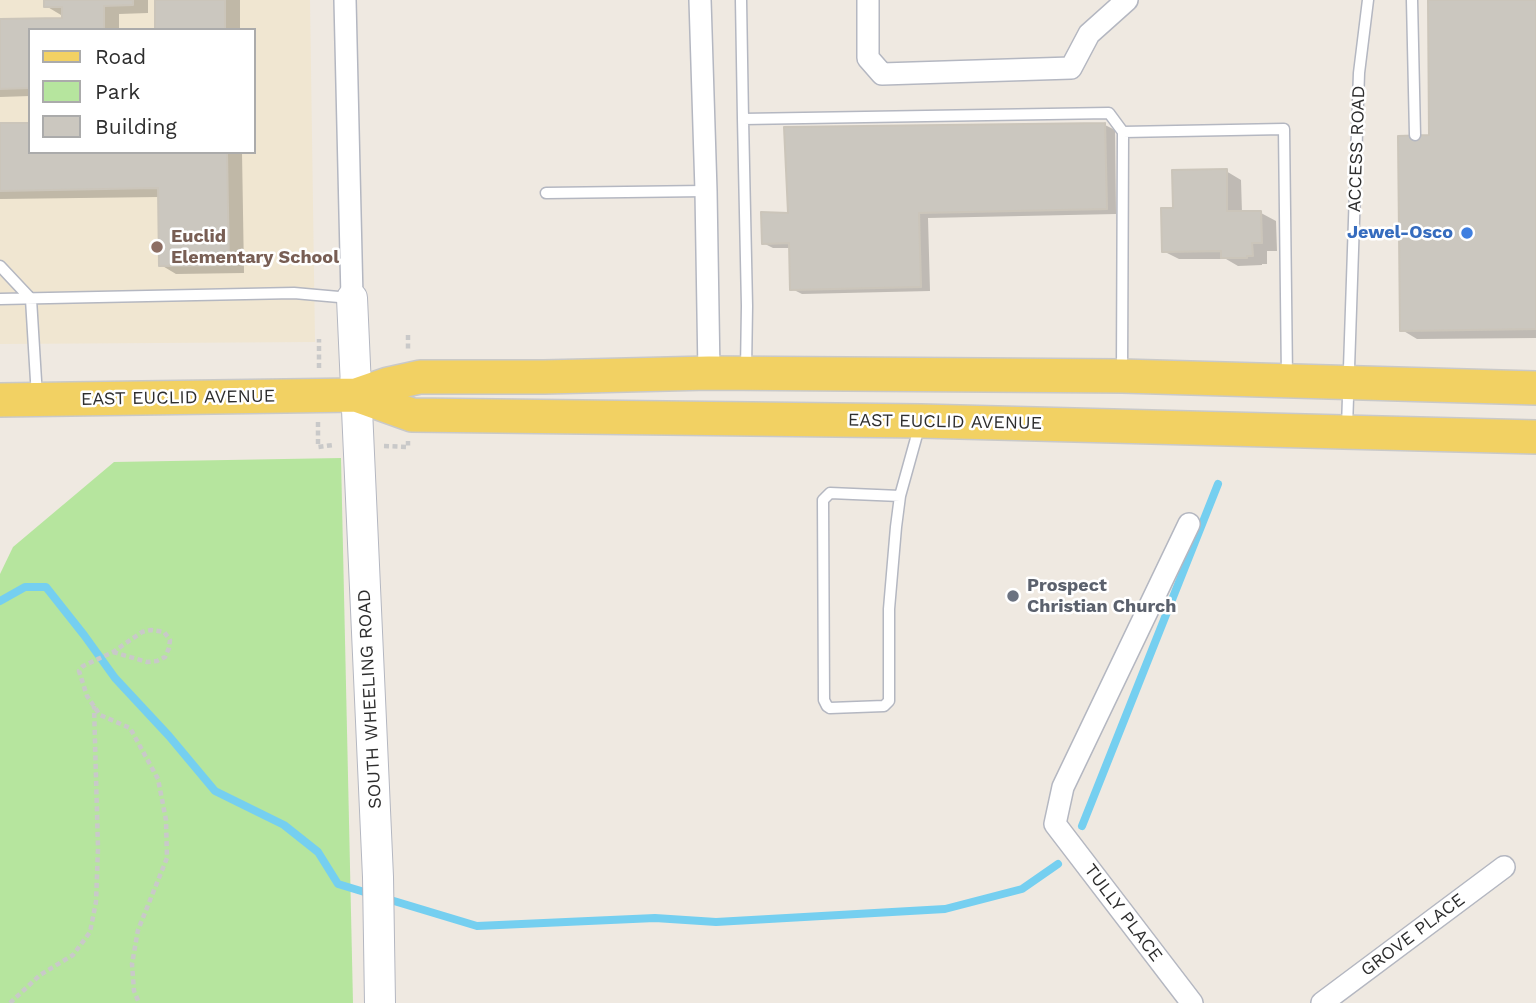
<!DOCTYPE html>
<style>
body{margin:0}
#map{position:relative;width:1536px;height:1003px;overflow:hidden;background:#efe9e1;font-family:"Work Sans",sans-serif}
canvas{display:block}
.legend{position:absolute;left:28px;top:28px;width:228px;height:126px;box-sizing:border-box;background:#fff;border:2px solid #ababab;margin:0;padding:9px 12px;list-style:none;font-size:21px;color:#2e2e2e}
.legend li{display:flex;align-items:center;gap:14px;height:35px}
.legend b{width:35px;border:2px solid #ababab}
</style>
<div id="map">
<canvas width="1536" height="1003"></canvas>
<ul class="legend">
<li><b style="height:9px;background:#f2d163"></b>Road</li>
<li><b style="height:19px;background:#b6e59e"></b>Park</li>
<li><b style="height:19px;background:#cbc7bf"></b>Building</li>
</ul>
</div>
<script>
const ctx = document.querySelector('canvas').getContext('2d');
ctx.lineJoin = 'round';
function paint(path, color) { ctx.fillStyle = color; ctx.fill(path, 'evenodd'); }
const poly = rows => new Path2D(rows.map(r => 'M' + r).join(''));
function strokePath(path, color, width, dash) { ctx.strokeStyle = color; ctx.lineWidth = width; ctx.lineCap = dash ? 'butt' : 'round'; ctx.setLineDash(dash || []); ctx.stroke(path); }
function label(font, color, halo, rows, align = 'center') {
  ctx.font = font + ' "Work Sans",sans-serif'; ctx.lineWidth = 5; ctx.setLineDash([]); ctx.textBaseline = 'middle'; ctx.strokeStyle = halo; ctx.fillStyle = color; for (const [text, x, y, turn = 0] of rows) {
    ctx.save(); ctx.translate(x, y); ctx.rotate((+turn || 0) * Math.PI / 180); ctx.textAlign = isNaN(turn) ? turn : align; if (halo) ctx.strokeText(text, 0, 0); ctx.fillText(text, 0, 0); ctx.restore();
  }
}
paint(poly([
 [0,0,310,0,315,342,0,344],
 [30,30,254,30,254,152,30,152]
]), '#f0e6d1');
paint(poly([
 [341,458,353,1003,0,1003,0,574,13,547,114,462]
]), '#b6e59e');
paint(poly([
 [46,0,148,0,148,13,119,14,119,30,30,30,30,96,0,97,0,21,64,20,64,15,61,15,46,6],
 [157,0,240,0,240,30,157,30],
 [1429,0,1536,0,1536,338,1417,339,1402,330,1431,137],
 [0,125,30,152,242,152,244,273,176,274,161,265,160,197,0,199],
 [1105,125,1115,130,1116,214,928,218,930,291,802,294,792,289,791,248,773,248,763,243,790,215],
 [1226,171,1241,180,1242,213,1261,213,1276,221,1277,251,1267,251,1267,264,1262,264,1262,265,1238,266,1226,259,1179,259,1163,251,1175,209]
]), '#0003');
strokePath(poly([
 [0,601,25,587,46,587,84,635,115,678,169,736,215,791,284,825,318,852,338,884,371,894],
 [1082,826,1218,484],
 [384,898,477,926,655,918,716,922,945,909,1022,889,1058,864]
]), '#75cff0', 8);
const building = poly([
 [44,0,133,0,133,5,104,6,104,30,30,30,30,88,0,89,0,19,62,18,62,7,44,7,44,0],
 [155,0,225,0,225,30,155,30,155,0],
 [1428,0,1536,0,1536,329,1400,331,1398,136,1429,135,1428,0],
 [0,123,30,123,30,152,227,152,229,265,159,266,158,188,0,191,0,123],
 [1105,123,1107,209,919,213,921,287,790,290,789,243,762,244,761,212,788,213,784,127,1105,123],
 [1227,169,1227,211,1261,211,1262,243,1252,243,1253,256,1247,256,1247,258,1221,258,1221,251,1162,252,1161,208,1173,208,1172,170,1227,169]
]);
paint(building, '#cbc7bf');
strokePath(building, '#cbc5ba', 2);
const lane = poly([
 [741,0,743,119],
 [1412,0,1415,135],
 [546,193,706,191],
 [0,266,31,299,37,397],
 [0,299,294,293,350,298],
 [746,370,747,306,743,119,1109,113,1123,132],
 [1122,372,1123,132,1284,129,1287,378],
 [1347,427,1359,73,1368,0],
 [900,496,830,493,823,500,824,700,827,706,830,708,884,706,889,701,889,609,896,527,900,496,920,424]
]);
const street = poly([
 [345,0,352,298],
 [700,0,706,191,709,373],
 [868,0,868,58,882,74,1071,68,1089,34,1127,0],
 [1189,524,1063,787,1055,824,1192,1003],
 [1322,1003,1504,867]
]);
const secondary = poly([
 [352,298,378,877,380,1003]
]);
const primary = poly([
 [356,395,412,415,921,421,1536,437],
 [0,400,356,395,388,384,420,377,544,377,709,373,1122,376,1536,388]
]);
strokePath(lane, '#b4b7c1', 13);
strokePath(street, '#b4b7c1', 24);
strokePath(secondary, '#b4b7c1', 32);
strokePath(primary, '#c9c9c9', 36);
strokePath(poly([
 [408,335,408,352],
 [319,368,319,339],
 [318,422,318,447,333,445],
 [384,446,408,447,408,441],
 [113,652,147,662,157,661,165,657,169,648,170,640,164,632,151,630,142,632,113,652,83,666,79,671,87,696,100,715,130,728,158,779,166,820,167,858,138,930,132,964,134,991,139,1003],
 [10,1003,40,975,73,955,90,932,96,902,98,848,94,706]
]), '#c9c9c9', 4.5, [5, 3.5]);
strokePath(lane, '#fff', 10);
strokePath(street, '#fff', 21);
strokePath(secondary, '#fff', 30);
strokePath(primary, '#f2d163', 33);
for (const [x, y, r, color] of [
 [1467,233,7,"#3f7fe0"],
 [157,247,7,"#8d6e63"],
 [1013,596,7,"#6b7280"]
]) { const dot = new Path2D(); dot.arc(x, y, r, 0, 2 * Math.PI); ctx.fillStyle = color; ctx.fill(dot); strokePath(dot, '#fff', 2.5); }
label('18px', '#2e2e2e', '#fff', [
 ["ACCESS ROAD",1357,149,-88],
 ["EAST EUCLID AVENUE",178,398,-1],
 ["EAST EUCLID AVENUE",945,422,1],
 ["SOUTH WHEELING ROAD",370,699,-93],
 ["TULLY PLACE",1123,913,53],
 ["GROVE PLACE",1413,935,-37]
]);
label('bold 18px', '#366cbe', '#fff', [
 ["Jewel-Osco",1453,233]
], 'right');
label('bold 18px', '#785e54', '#fff', [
 ["Euclid",171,237],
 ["Elementary School",171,258]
], 'left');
label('bold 18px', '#5b616d', '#fff', [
 ["Prospect",1027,586],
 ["Christian Church",1027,607]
], 'left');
</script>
